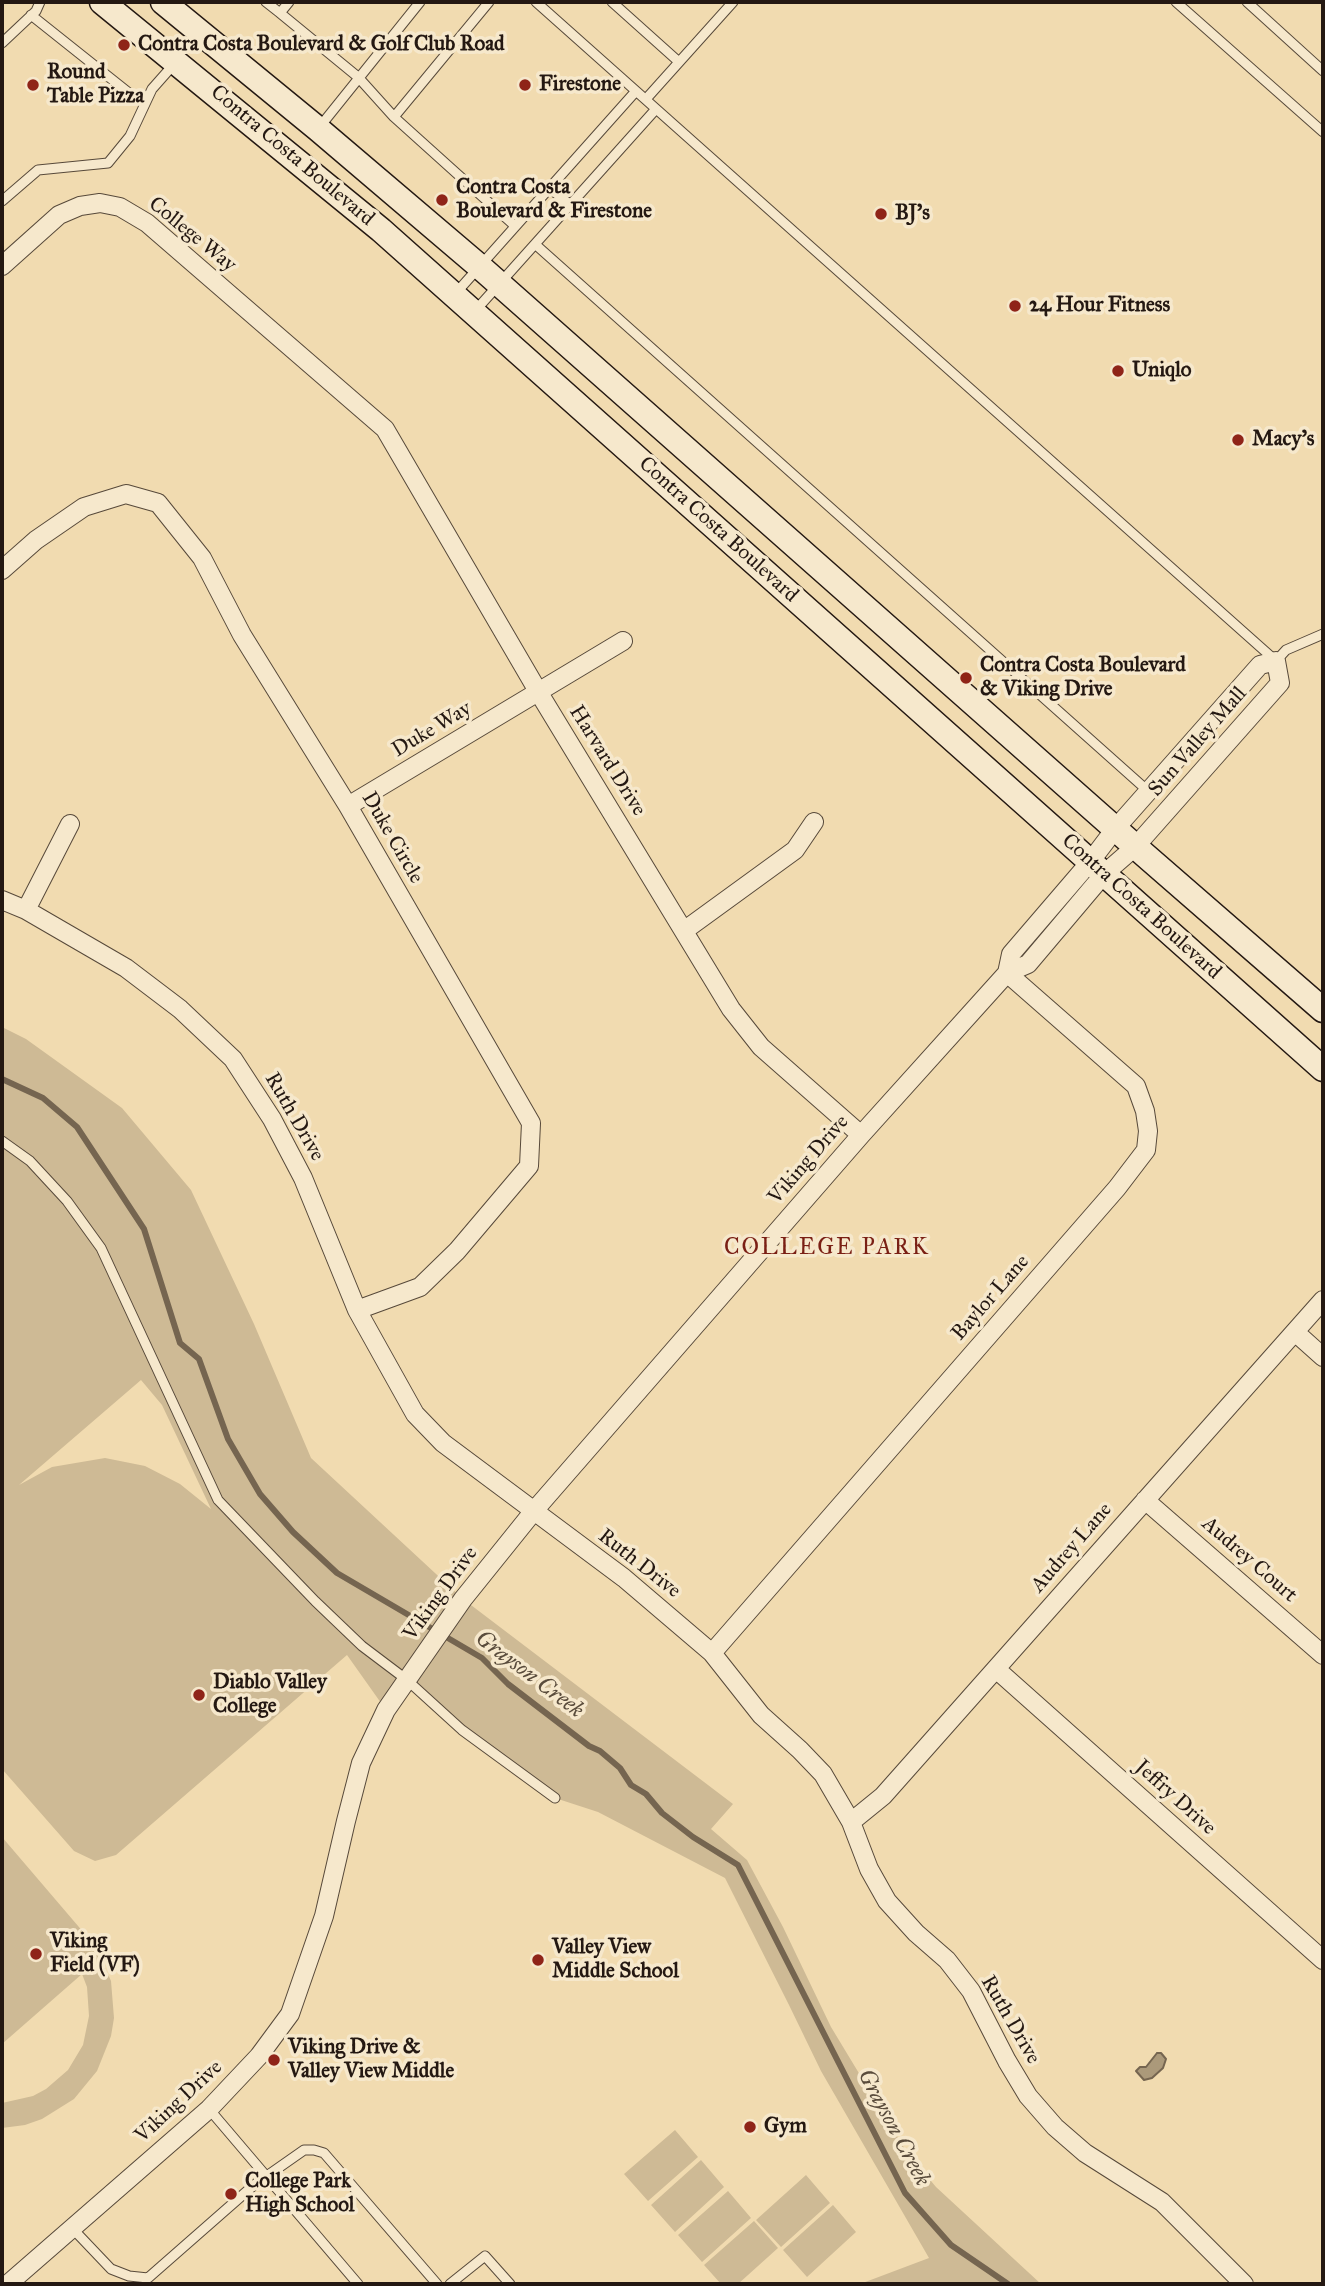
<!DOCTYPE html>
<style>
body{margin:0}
#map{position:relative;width:1325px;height:2286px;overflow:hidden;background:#f1dbb0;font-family:"IM FELL Great Primer",serif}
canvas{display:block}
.frame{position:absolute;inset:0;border:4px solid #241812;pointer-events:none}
</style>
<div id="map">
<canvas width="1325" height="2286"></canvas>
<div class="frame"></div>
</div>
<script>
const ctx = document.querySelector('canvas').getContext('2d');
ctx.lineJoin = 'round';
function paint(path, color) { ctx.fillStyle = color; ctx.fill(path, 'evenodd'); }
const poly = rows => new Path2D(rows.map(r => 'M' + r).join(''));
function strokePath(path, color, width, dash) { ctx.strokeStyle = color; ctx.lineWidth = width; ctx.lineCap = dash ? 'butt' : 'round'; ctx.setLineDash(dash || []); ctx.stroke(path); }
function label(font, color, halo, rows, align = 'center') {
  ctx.font = font + ' "IM FELL Great Primer",serif'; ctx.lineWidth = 7; ctx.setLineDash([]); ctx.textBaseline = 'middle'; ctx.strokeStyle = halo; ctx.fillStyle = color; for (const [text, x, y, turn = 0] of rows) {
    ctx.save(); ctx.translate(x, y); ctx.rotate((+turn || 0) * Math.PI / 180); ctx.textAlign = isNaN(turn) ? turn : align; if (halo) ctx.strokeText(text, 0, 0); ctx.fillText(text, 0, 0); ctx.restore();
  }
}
paint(poly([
 [2,1027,26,1039,122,1108,191,1190,254,1324,311,1458,463,1599,733,1804,711,1829,747,1860,783,1927,831,2027,906,2151,936,2187,1041,2284,860,2284,929,2258,821,2071,789,2005,725,1878,598,1812,555,1798,462,1730,408,1680,386,1710,347,1655,116,1855,95,1861,74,1851,2,1769],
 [141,1380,162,1405,211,1509,180,1484,145,1466,105,1458,52,1467,19,1485],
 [2,1837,96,1947,111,1981,114,2018,111,2036,97,2071,74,2099,42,2119,25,2125,2,2128,2,2103,33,2096,46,2089,68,2070,83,2045,89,2016,87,1987,82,1974,2,2044],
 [675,2130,698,2157,648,2201,624,2174],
 [701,2160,724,2187,675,2232,651,2205],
 [806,2175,830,2203,781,2247,756,2220],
 [728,2191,751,2218,702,2262,678,2235],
 [833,2205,856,2232,807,2277,783,2250],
 [754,2221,778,2248,738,2284,721,2284,704,2265]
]), '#ceba95');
const water = poly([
 [1157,2053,1161,2053,1166,2059,1163,2068,1152,2078,1144,2080,1136,2071,1140,2067,1146,2067,1157,2053]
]);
paint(water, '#ab997a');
strokePath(water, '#756550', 2);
strokePath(poly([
 [2,1079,43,1098,77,1127,144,1229,180,1343,199,1359,228,1439,260,1494,293,1532,337,1573,482,1658,508,1684,589,1746,600,1751,620,1768,631,1785,646,1794,662,1813,693,1837,738,1865,905,2193,951,2245,1008,2284]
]), '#756550', 6);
const lane = poly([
 [266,2,280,13],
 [289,2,280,13,358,77,394,117],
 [489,2,394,117,515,226],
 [536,2,1276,661,1286,650,1323,634],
 [612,2,679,62],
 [1176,2,1323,132],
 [1247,2,1323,71],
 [31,15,129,93,146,101],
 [2,43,36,11,40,2],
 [646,99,733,2],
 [318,129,420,2],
 [549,188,571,205],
 [2,201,38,170,108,163,130,136,152,89,175,63],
 [536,245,1148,791],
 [456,293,636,91],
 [475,311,656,109],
 [2,1141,30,1161,67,1201,101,1248,218,1500,315,1601,362,1646,407,1680,462,1730,555,1798],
 [209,2109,358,2284],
 [72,2228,111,2269,129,2276,148,2278,254,2185,304,2150,314,2150,324,2153,437,2284],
 [450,2284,485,2256,510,2284]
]);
const street = poly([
 [2,266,59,215,80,206,100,203,120,207,147,223,385,429,539,693,731,1009,761,1047,861,1135],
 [2,570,36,540,84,507,126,494,158,503,202,558,242,635,348,806,531,1123,529,1166,457,1251,420,1287,357,1310],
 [348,806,623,641],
 [2,900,26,910,126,968,180,1009,233,1059,272,1119,303,1178,357,1310,415,1414,443,1443,624,1578,712,1653,761,1715,800,1750,823,1774,851,1822,869,1869,887,1901,916,1933,947,1960,971,1991,1007,2061,1028,2096,1055,2127,1085,2153,1162,2202,1244,2284],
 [26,910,70,824],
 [685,930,795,850,814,822],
 [1295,1332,1323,1357],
 [1145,1500,1323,1655],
 [712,1653,1117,1188,1146,1150,1148,1131,1145,1111,1136,1086,1007,973],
 [996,1669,1323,1960],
 [851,1822,883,1796,1323,1300],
 [8,2284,209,2109,259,2056,290,2014,324,1916,346,1821,361,1763,386,1710,463,1599,533,1512,861,1135,1007,973,1028,964,1104,874,1135,847,1280,683,1276,661,1260,665,1115,829,1090,862,1011,954,1007,973]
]);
const secondary = poly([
 [102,2,381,230,1323,1069],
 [163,2,318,129,479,266,1146,856,1323,1010]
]);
strokePath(lane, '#57493a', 11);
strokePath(street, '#57493a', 20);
strokePath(secondary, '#241812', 27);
strokePath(lane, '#f6e8cc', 9);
strokePath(street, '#f6e8cc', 18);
strokePath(secondary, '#f6e8cc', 24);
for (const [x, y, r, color] of [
 [124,45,7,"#8f2418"],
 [33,85,7,"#8f2418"],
 [525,85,7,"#8f2418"],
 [442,200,7,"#8f2418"],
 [881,214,7,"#8f2418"],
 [1015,306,7,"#8f2418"],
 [1118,371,7,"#8f2418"],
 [1238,440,7,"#8f2418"],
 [966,678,7,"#8f2418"],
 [199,1695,7,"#8f2418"],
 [36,1954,7,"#8f2418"],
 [538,1960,7,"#8f2418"],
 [274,2060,7,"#8f2418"],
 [750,2127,7,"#8f2418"],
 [231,2194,7,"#8f2418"]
]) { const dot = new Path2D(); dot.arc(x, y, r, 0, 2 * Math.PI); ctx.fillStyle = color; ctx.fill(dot); strokePath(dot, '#f6e8cc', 2.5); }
label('bold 21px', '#241812', '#f6e8cc', [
 ["Contra Costa Boulevard & Golf Club Road",138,45],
 ["Round",47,73],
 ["Table Pizza",47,97],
 ["Firestone",539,85],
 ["Contra Costa",456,188],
 ["Boulevard & Firestone",456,212],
 ["BJ's",895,214],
 ["24 Hour Fitness",1029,306],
 ["Uniqlo",1132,371],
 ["Macy's",1252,440],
 ["Contra Costa Boulevard",980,666],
 ["& Viking Drive",980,690],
 ["Diablo Valley",213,1683],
 ["College",213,1707],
 ["Viking",50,1942],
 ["Field (VF)",50,1966],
 ["Valley View",552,1948],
 ["Middle School",552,1972],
 ["Viking Drive &",288,2048],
 ["Valley View Middle",288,2072],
 ["Gym",764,2127],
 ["College Park",245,2182],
 ["High School",245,2206]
], 'left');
label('21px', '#241812', '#f6e8cc', [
 ["Contra Costa Boulevard",292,156,40],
 ["College Way",192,235,39],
 ["Contra Costa Boulevard",718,530,42],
 ["Duke Way",432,730,-31],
 ["Sun Valley Mall",1198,742,-49],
 ["Harvard Drive",607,761,58],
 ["Duke Circle",392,838,60],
 ["Contra Costa Boulevard",1141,907,42],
 ["Ruth Drive",294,1117,60],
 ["Viking Drive",809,1160,-49],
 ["Baylor Lane",991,1298,-49],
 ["Audrey Lane",1072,1548,-49],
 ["Audrey Court",1249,1560,41],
 ["Ruth Drive",639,1564,38],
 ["Viking Drive",441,1594,-54],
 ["Jeffry Drive",1175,1798,42],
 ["Ruth Drive",1010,2020,60],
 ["Viking Drive",179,2102,-43]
]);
ctx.letterSpacing = '2px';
label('23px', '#7a1f14', '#f6e8cc', [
 ["COLLEGE PARK",827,1248]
]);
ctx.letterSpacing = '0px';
label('italic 23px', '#5a4c3c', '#f6e8cc', [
 ["Grayson Creek",529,1675,37],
 ["Grayson Creek",893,2128,62]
]);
</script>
